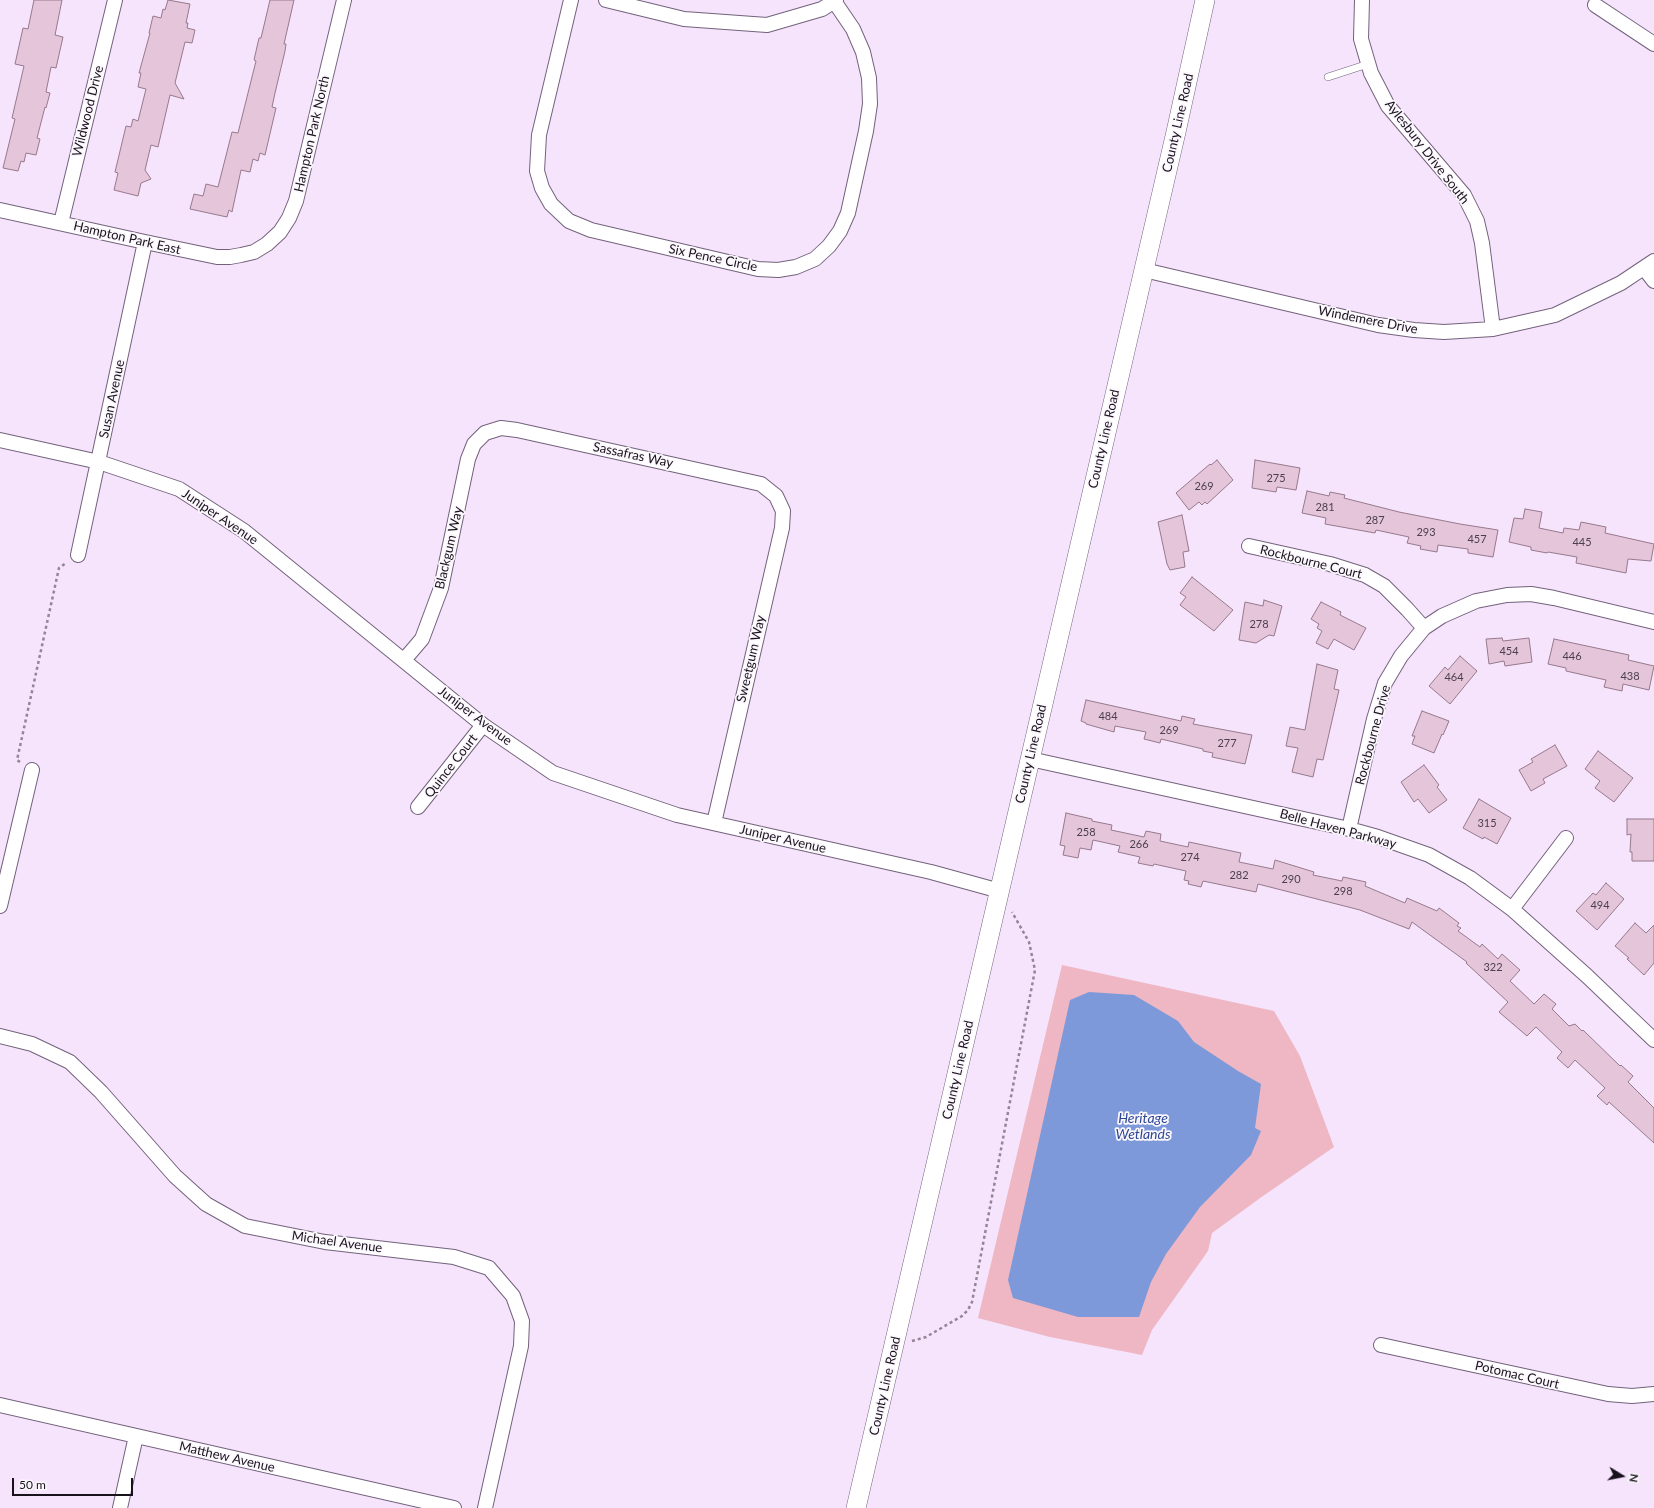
<!DOCTYPE html>
<style>
body{margin:0}
#map{position:relative;width:1654px;height:1508px;overflow:hidden;background:#f5e4fc;font-family:Lato,sans-serif}
canvas{display:block}
.north{position:absolute;left:1602px;top:1456px;width:40px;height:40px;-webkit-text-stroke:3px #fbf7fd;paint-order:stroke;rotate:100deg;font-size:11px;font-weight:700;line-height:16px;text-align:center;color:#19121c}
.north::after{content:'';display:block;margin:auto;width:14px;height:18px;background:#19121c;clip-path:polygon(50% 0,100% 100%,50% 72%,0 100%)}
.scale{position:absolute;left:12px;top:1478px;width:121px;height:18px;box-sizing:border-box;border:2px solid #19121c;border-top:0;padding-left:5px;font-size:12px;line-height:14px;white-space:nowrap;color:#19121c;-webkit-text-stroke:3px #fbf7fd;paint-order:stroke}
</style>
<div id="map">
<canvas width="1654" height="1508"></canvas>
<div class="north">N</div>
<div class="scale">50 m</div>
</div>
<script>
const ctx = document.querySelector('canvas').getContext('2d');
ctx.lineJoin = 'round';
function paint(path, color) { ctx.fillStyle = color; ctx.fill(path, 'evenodd'); }
const poly = rows => new Path2D(rows.map(r => 'M' + r).join(''));
function strokePath(path, color, width, dash) { ctx.strokeStyle = color; ctx.lineWidth = width; ctx.lineCap = dash ? 'butt' : 'round'; ctx.setLineDash(dash || []); ctx.stroke(path); }
function label(font, color, halo, rows, align = 'center') {
  ctx.font = font + ' Lato,sans-serif'; ctx.lineWidth = 3.5; ctx.setLineDash([]); ctx.textBaseline = 'middle'; ctx.strokeStyle = halo; ctx.fillStyle = color; for (const [text, x, y, turn = 0] of rows) {
    ctx.save(); ctx.translate(x, y); ctx.rotate((+turn || 0) * Math.PI / 180); ctx.textAlign = isNaN(turn) ? turn : align; if (halo) ctx.strokeText(text, 0, 0); ctx.fillText(text, 0, 0); ctx.restore();
  }
}
paint(poly([
 [1062,965,1274,1011,1300,1056,1334,1147,1263,1196,1212,1233,1208,1251,1152,1330,1142,1355,1050,1337,978,1318]
]), '#eeb7c3');
paint(poly([
 [1089,992,1134,995,1178,1021,1194,1042,1238,1071,1261,1084,1255,1128,1261,1131,1251,1155,1200,1207,1166,1254,1151,1282,1139,1317,1078,1317,1013,1298,1008,1280,1070,1000]
]), '#7d99d9');
const building = poly([
 [34,0,62,0,55,35,63,37,56,68,51,67,46,92,50,93,46,108,45,107,37,138,40,139,36,155,26,153,24,162,21,161,18,171,3,168,15,119,12,118,24,66,15,64,23,28,28,29,34,0],
 [168,0,190,4,186,23,188,23,187,28,195,30,192,43,185,42,175,83,184,99,170,95,158,147,151,145,145,170,151,179,141,183,138,196,114,190,118,173,115,172,126,126,131,127,133,119,138,121,146,89,138,87,141,73,139,73,150,33,149,33,153,16,161,18,163,9,165,10,168,0],
 [270,0,294,0,284,44,286,44,285,51,275,93,272,107,276,108,265,155,260,153,258,161,253,159,250,172,241,170,232,212,229,210,227,217,190,209,194,194,203,196,206,184,218,187,232,132,238,133,256,61,254,60,259,38,261,38,270,0],
 [1217,460,1233,480,1207,504,1205,502,1202,505,1199,502,1189,510,1176,493,1210,464,1211,465,1217,460],
 [1255,460,1300,468,1296,490,1277,487,1276,492,1252,488,1255,460],
 [1307,491,1329,496,1330,492,1345,495,1344,498,1399,512,1460,524,1498,530,1493,557,1468,553,1468,549,1438,545,1437,552,1420,549,1421,546,1407,543,1409,537,1376,530,1375,533,1325,524,1326,518,1302,513,1307,491],
 [1525,509,1542,512,1539,528,1563,533,1564,528,1579,530,1581,522,1606,527,1605,533,1654,544,1651,561,1628,559,1626,573,1576,563,1577,557,1548,552,1547,553,1531,550,1531,547,1509,542,1514,518,1523,519,1525,509],
 [1182,515,1189,551,1183,552,1185,567,1170,570,1167,564,1158,522,1182,515],
 [1192,577,1233,610,1214,631,1180,605,1186,597,1180,593,1192,577],
 [1264,600,1282,606,1274,636,1269,635,1256,643,1239,640,1245,602,1263,606,1264,600],
 [1321,602,1341,612,1340,615,1366,628,1354,650,1334,639,1328,649,1316,643,1322,631,1317,628,1319,624,1311,619,1321,602],
 [1502,638,1503,641,1529,638,1532,662,1505,666,1504,661,1489,664,1486,639,1502,638],
 [1554,639,1629,655,1628,660,1654,666,1649,690,1623,684,1622,691,1604,687,1606,680,1566,671,1566,668,1548,664,1554,639],
 [1460,656,1477,671,1450,704,1429,686,1445,667,1448,670,1460,656],
 [1317,664,1338,670,1334,689,1339,690,1323,760,1317,759,1313,777,1292,772,1298,748,1286,746,1290,727,1305,730,1317,664],
 [1086,700,1181,721,1182,716,1195,719,1193,724,1252,735,1245,764,1212,757,1213,753,1203,751,1203,749,1161,739,1160,743,1144,739,1146,732,1115,726,1114,732,1086,724,1086,723,1081,721,1086,700],
 [1422,711,1449,721,1443,735,1442,734,1434,753,1412,744,1415,736,1412,736,1422,711],
 [1555,745,1567,766,1543,779,1545,783,1531,791,1519,770,1533,762,1531,759,1555,745],
 [1598,751,1633,778,1614,802,1595,788,1600,781,1585,769,1598,751],
 [1424,765,1439,785,1437,787,1447,800,1429,813,1418,799,1414,802,1401,782,1424,765],
 [1479,799,1511,818,1497,844,1484,837,1483,839,1463,828,1479,799],
 [1066,813,1092,819,1092,821,1112,825,1111,830,1144,837,1146,831,1161,834,1160,841,1188,847,1189,842,1241,853,1239,862,1273,869,1275,860,1314,872,1313,875,1342,881,1343,877,1366,882,1365,886,1405,903,1407,898,1437,911,1439,908,1459,923,1457,926,1461,928,1458,931,1480,947,1482,944,1498,959,1502,954,1520,970,1510,981,1534,1004,1544,994,1556,1004,1552,1009,1569,1026,1575,1024,1582,1031,1583,1030,1620,1066,1621,1065,1633,1076,1628,1082,1654,1108,1654,1143,1609,1102,1607,1105,1597,1096,1605,1088,1575,1060,1568,1068,1557,1058,1562,1052,1536,1027,1527,1036,1499,1012,1508,1002,1466,963,1467,962,1412,922,1409,929,1360,910,1258,884,1256,892,1203,881,1201,887,1188,884,1189,881,1184,880,1186,871,1154,864,1153,866,1138,863,1140,857,1118,852,1120,846,1093,840,1091,850,1080,848,1078,858,1063,855,1065,846,1060,845,1066,813],
 [1627,819,1654,819,1654,861,1632,861,1632,852,1630,852,1631,834,1627,835,1627,819],
 [1606,883,1624,899,1597,930,1576,911,1593,893,1596,895,1606,883],
 [1635,923,1646,933,1654,925,1654,963,1644,975,1627,959,1629,958,1615,946,1635,923]
]);
paint(building, '#e5c5da');
strokePath(building, '#96798c', 1);
const service = poly([
 [1328,77,1368,64]
]);
const minor = poly([
 [571,0,539,135,537,171,542,188,551,204,569,221,591,230,758,269,778,270,796,267,815,259,829,246,840,231,848,213,866,131,870,104,869,78,863,52,853,29,834,1],
 [606,0,684,19,767,25,822,9,836,0],
 [1362,0,1361,39,1371,73,1388,106,1464,195,1477,221,1482,243,1493,329],
 [1595,5,1654,44],
 [0,210,145,242,217,257,230,257,241,255,254,252,267,244,280,232,289,218,296,201,344,0],
 [61,223,115,0],
 [1644,268,1654,281],
 [1144,270,1378,325,1414,330,1444,332,1493,329,1555,315,1621,283,1654,261],
 [0,440,99,462,179,489,244,531,483,725,553,773,677,815,931,872,1000,891],
 [1249,546,1330,564,1365,575,1384,586,1407,609,1424,628],
 [78,555,145,242],
 [404,660,422,639,441,588,468,459,474,444,485,433,501,428,517,430,761,484,776,496,783,511,782,528,714,823],
 [1030,759,1349,829,1378,837,1429,855,1470,878,1512,909,1587,976,1654,1040],
 [418,807,483,725],
 [1349,829,1374,719,1385,683,1401,656,1424,628,1442,616,1476,601,1507,595,1531,594,1554,598,1654,622],
 [0,906,32,770],
 [1512,909,1566,838],
 [0,1036,32,1044,70,1062,101,1092,175,1176,206,1204,245,1226,325,1242,454,1257,489,1268,513,1296,522,1321,521,1346,485,1508],
 [1381,1345,1608,1394,1632,1396,1654,1394],
 [0,1405,454,1508],
 [120,1508,136,1436]
]);
const secondary = poly([
 [856,1508,1176,132,1205,0]
]);
strokePath(service, '#74627c', 8);
strokePath(minor, '#74627c', 16);
strokePath(secondary, '#74627c', 20);
strokePath(poly([
 [20,762,17,760,59,568,66,563],
 [912,1341,926,1337,962,1316,968,1310,972,1302,1035,970,1029,942,1012,912]
]), '#928597', 2.5, [3, 3]);
strokePath(service, '#fff', 7);
strokePath(minor, '#fff', 14);
strokePath(secondary, '#fff', 19);
label('11px', '#4c3f4c', null, [
 ["275",1276,478],
 ["269",1204,486],
 ["281",1325,507],
 ["287",1375,520],
 ["293",1426,532],
 ["457",1477,539],
 ["445",1582,542],
 ["278",1259,624],
 ["454",1509,651],
 ["446",1572,656],
 ["438",1630,676],
 ["464",1454,677],
 ["484",1108,716],
 ["269",1169,730],
 ["277",1227,743],
 ["315",1487,823],
 ["258",1086,832],
 ["266",1139,844],
 ["274",1190,857],
 ["282",1239,875],
 ["290",1291,879],
 ["298",1343,891],
 ["494",1600,905],
 ["322",1493,967]
]);
label('13px', '#19121c', '#fbf7fd', [
 ["Wildwood Drive",88,111,-76],
 ["County Line Road",1178,123,-77],
 ["Hampton Park North",312,134,-77],
 ["Aylesbury Drive South",1427,152,52],
 ["Hampton Park East",127,238,13],
 ["Six Pence Circle",713,258,12],
 ["Windemere Drive",1368,320,11],
 ["Susan Avenue",112,399,-78],
 ["County Line Road",1104,439,-77],
 ["Sassafras Way",633,455,12],
 ["Juniper Avenue",220,517,34],
 ["Blackgum Way",449,548,-77],
 ["Rockbourne Court",1311,562,14],
 ["Sweetgum Way",751,659,-77],
 ["Juniper Avenue",475,716,37],
 ["Rockbourne Drive",1373,735,-75],
 ["County Line Road",1031,754,-77],
 ["Quince Court",451,766,-52],
 ["Belle Haven Parkway",1338,829,15],
 ["Juniper Avenue",783,839,13],
 ["County Line Road",958,1070,-77],
 ["Michael Avenue",337,1242,8],
 ["Potomac Court",1517,1375,13],
 ["County Line Road",885,1386,-77],
 ["Matthew Avenue",227,1457,13]
]);
label('italic 14px', '#2c4894', '#fbf7fd', [
 ["Heritage",1143,1118],
 ["Wetlands",1143,1134]
]);
</script>
